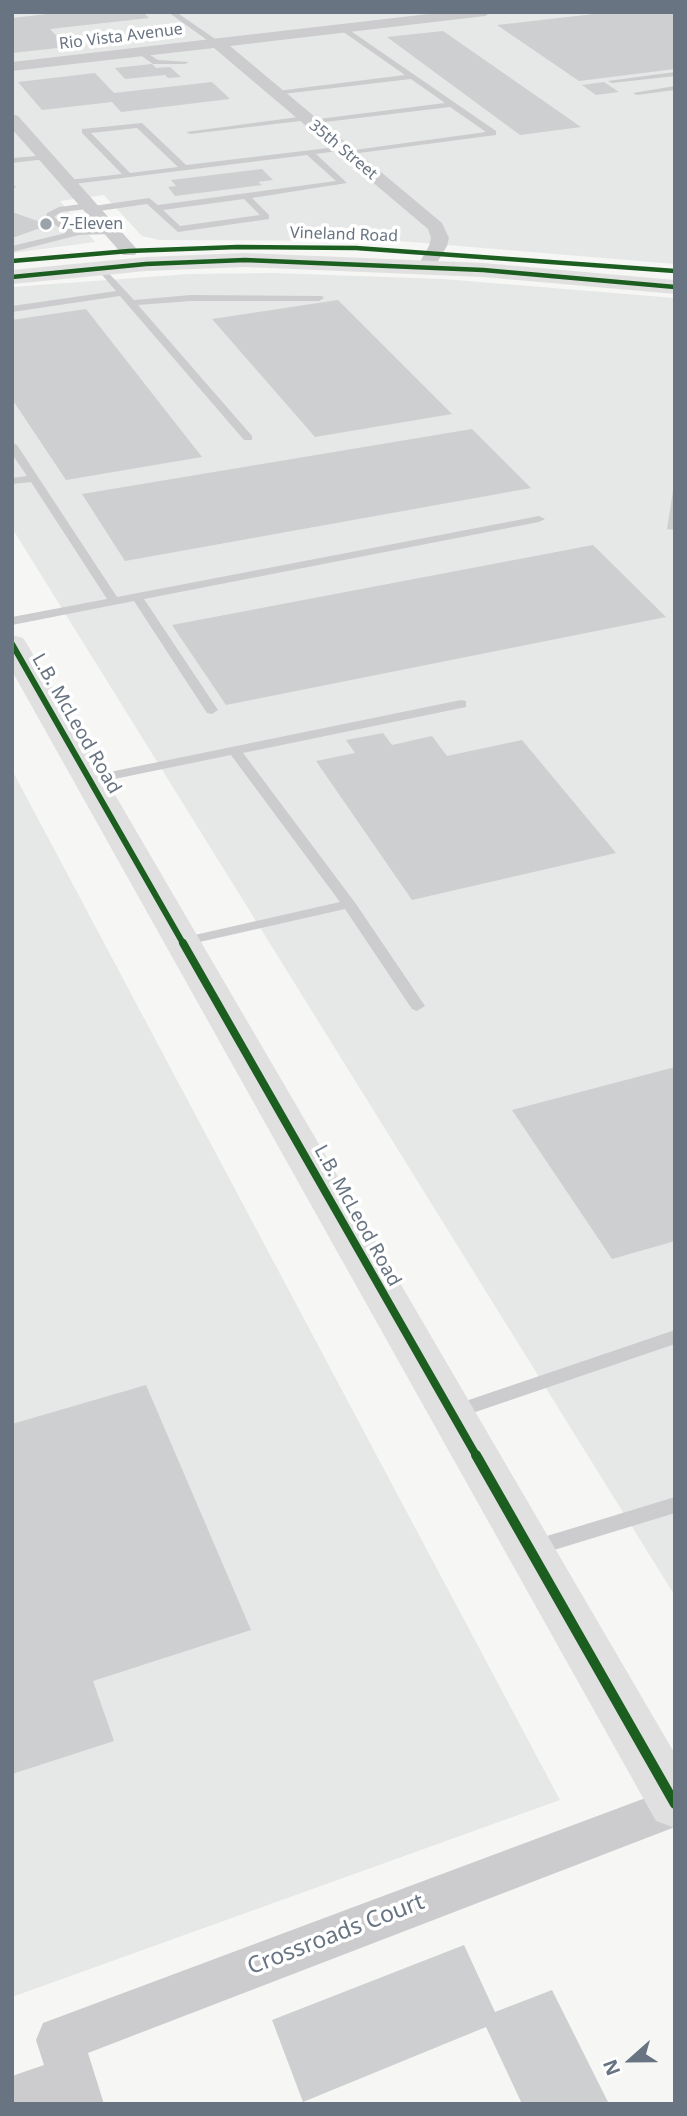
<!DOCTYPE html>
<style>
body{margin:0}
#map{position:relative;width:687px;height:2116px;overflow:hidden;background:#f6f6f5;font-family:"Noto Sans",sans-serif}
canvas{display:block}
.frame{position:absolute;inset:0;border:14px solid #687482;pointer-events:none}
.north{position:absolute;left:596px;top:2025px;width:70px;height:70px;-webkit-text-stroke:5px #fff;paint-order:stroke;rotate:249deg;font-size:19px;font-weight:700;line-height:28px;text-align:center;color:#687482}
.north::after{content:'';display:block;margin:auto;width:24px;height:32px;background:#687482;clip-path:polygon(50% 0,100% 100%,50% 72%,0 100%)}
</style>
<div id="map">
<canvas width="687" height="2116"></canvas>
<div class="frame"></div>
<div class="north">N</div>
</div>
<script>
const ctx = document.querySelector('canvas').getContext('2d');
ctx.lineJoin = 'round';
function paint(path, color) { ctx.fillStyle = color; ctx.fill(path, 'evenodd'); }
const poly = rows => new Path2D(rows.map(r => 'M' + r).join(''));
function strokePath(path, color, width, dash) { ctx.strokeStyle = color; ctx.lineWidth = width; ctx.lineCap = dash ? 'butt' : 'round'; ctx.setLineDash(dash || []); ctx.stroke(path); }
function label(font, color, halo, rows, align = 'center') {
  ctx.font = font + ' "Noto Sans",sans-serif'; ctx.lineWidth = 7; ctx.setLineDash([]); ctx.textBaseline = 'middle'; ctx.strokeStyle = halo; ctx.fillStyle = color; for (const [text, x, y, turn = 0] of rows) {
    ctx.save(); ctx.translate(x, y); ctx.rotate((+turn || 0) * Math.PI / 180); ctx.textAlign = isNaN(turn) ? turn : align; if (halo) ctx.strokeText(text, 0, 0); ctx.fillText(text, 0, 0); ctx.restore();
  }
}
paint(poly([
 [12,12,675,12,675,264,399,241,159,240,142,236,104,195,60,201,95,242,12,253],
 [274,273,443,279,675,298,675,1596,12,528,12,287,189,274],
 [12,770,560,1800,12,1997]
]), '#e6e7e7');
paint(poly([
 [65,12,143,12,149,18,50,29,67,47,12,53,12,18],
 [612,12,675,14,675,69,579,81,497,25],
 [443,31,581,127,520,135,387,37],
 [152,64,156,68,170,67,181,77,168,78,165,75,125,79,115,68],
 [95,73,114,93,212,82,230,99,121,112,112,102,42,110,18,82],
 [604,82,619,92,596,95,582,85],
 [262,169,273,180,258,182,262,185,175,196,168,187,176,186,171,180],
 [12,212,49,225,12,238],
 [338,300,452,414,315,437,212,319],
 [86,309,202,457,66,480,12,399,12,320],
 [472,429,531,488,125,561,82,494],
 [673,491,675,491,675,530,667,529],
 [593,545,666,617,226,705,172,625],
 [383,733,392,745,432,736,447,756,522,740,616,853,412,900,316,761,355,753,346,740],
 [675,1067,675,1241,612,1259,512,1110],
 [146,1385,251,1630,93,1681,114,1741,12,1774,12,1424],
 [464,1945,495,2012,552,1990,609,2104,522,2104,486,2027,303,2102,272,2020]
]), '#cecfd0');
paint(poly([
 [168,12,176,12,221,43,214,45,168,12],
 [345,27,496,131,496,135,344,155,344,151,347,151,486,132,450,107,308,124,311,120,445,103,411,79,274,95,277,91,405,75,342,31,345,27],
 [142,50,158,60,189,62,185,64,153,64,139,54,142,50],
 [675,72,675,76,612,83,608,81,675,72],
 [675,86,675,90,637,95,633,93,675,86],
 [306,116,309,120,190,134,186,132,306,116],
 [142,123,186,165,345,146,345,150,316,154,347,183,252,198,269,215,269,219,178,232,147,204,92,212,88,209,61,212,54,217,73,230,111,228,115,231,111,234,79,235,12,252,12,246,66,233,46,218,47,213,59,207,89,203,93,206,149,198,158,205,336,181,307,155,66,185,65,183,69,180,122,174,82,133,82,129,142,123],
 [137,128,178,167,130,173,91,133,137,128],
 [244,199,260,215,180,226,163,210,244,199],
 [49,155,50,157,46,159,12,163,12,158,49,155],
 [12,183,16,187,12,189,12,183],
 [101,265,134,300,191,295,322,296,324,298,319,301,191,301,138,305,252,436,252,440,244,440,120,296,12,312,12,306,116,291,96,268,101,265],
 [12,442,17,445,117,597,539,516,545,519,539,522,144,599,218,710,212,714,207,713,134,601,12,625,12,617,107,599,31,482,12,484,12,478,27,476,12,454,12,442],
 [461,700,466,701,466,707,243,753,356,904,425,1006,417,1011,412,1009,345,909,182,946,177,945,175,942,177,939,340,902,231,755,90,784,83,780,90,776,461,700],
 [675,1330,675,1344,452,1420,445,1418,443,1413,445,1408,675,1330],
 [675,1497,675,1513,531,1557,524,1555,521,1549,524,1543,675,1497]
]), '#ccccce');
paint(poly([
 [446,12,492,12,485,16,230,46,442,223,449,238,447,246,432,271,426,272,417,267,429,246,431,238,428,229,214,48,12,71,12,62,446,12],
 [12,114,18,116,135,247,138,251,135,255,123,255,12,129,12,114],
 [675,1787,675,1827,88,2053,104,2104,12,2104,12,2076,44,2065,36,2040,43,2023,675,1787]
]), '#ccccce');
paint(poly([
 [245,253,483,263,675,280,675,294,483,277,245,267,146,271,12,284,12,270,146,257,245,253],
 [12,635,23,638,27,644,675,1754,675,1828,656,1821,12,671,12,635]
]), '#e0e0e1');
strokePath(poly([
 [12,261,129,251,238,247,356,248,675,271],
 [12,277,146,264,245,260,483,270,675,287]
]), '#1b5e20', 4.5);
strokePath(poly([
 [12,644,184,945]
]), '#1b5e20', 6);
strokePath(poly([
 [183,943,477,1457]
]), '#1b5e20', 8);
strokePath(poly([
 [476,1455,675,1804]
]), '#1b5e20', 10);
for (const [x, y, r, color] of [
 [46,224,7,"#9aa2aa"]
]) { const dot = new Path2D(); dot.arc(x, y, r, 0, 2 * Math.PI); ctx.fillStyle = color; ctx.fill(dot); strokePath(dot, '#fff', 2.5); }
label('16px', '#687482', '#fff', [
 ["Rio Vista Avenue",121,37,-7],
 ["35th Street",343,150,40],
 ["Vineland Road",344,235,2]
]);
label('16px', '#687482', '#fff', [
 ["7-Eleven",60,224]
], 'left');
label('19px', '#687482', '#fff', [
 ["L.B. McLeod Road",76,724,60],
 ["L.B. McLeod Road",357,1216,61]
]);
label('23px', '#687482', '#fff', [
 ["Crossroads Court",336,1935,-21]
]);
</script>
